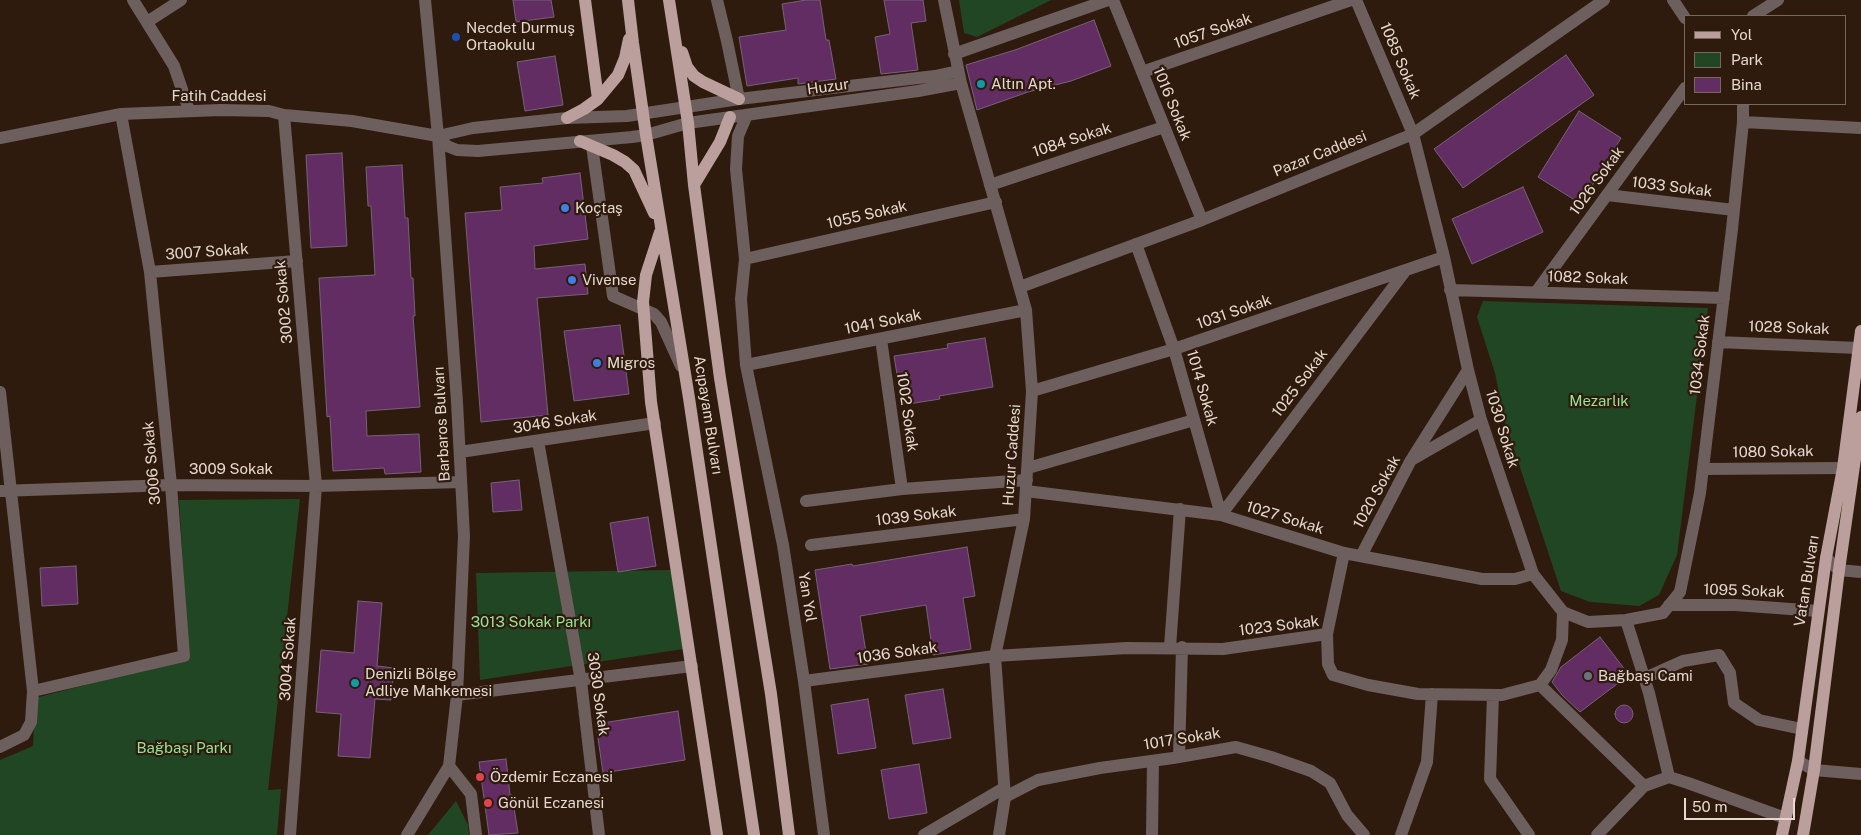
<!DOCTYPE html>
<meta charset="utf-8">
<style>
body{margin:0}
#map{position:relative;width:1861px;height:835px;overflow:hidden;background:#2f1b0d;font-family:"Public Sans",sans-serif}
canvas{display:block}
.legend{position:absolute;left:1684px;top:15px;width:162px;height:90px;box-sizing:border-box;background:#2f1b0d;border:1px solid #78675b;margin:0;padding:6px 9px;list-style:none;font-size:15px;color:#e6d8cf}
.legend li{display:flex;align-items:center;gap:10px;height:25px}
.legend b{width:25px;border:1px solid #78675b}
.scale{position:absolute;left:1684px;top:798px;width:111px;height:22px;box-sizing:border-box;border:2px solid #e6d8cf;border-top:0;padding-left:6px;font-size:15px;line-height:18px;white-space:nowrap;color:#e6d8cf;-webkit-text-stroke:4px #2f1b0d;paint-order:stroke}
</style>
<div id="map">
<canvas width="1861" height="835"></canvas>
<ul class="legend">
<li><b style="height:6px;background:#bb9f9d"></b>Yol</li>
<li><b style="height:14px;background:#214623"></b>Park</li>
<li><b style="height:14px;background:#622d63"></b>Bina</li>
</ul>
<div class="scale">50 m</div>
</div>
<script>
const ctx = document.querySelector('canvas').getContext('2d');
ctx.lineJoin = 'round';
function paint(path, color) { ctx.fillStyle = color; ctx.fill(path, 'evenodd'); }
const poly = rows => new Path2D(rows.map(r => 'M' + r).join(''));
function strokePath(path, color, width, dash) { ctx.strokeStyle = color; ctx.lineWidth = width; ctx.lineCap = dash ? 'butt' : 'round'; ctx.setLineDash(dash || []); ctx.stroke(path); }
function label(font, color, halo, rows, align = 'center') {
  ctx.font = font + ' "Public Sans",sans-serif'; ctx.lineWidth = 4.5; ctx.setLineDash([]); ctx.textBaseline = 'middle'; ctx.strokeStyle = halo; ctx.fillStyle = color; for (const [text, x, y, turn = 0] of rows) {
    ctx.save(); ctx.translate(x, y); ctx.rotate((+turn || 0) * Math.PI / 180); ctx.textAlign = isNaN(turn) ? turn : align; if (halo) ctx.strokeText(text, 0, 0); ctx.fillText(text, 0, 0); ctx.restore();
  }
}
paint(poly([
 [959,0,1051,0,977,37,964,33],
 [1483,301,1708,308,1677,555,1659,595,1639,606,1590,602,1561,591,1504,419,1495,373,1477,317],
 [300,499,268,790,281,789,277,835,0,835,0,760,33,746,35,698,189,658,179,500],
 [671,570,683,649,480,680,476,573],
 [456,801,468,825,469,835,428,835]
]), '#214623');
const building = poly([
 [513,0,551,0,554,17,516,22,513,0],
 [806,0,820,0,826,40,829,40,836,79,798,84,798,78,747,86,739,37,786,30,782,4,806,0],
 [884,0,923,0,926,21,911,23,918,70,881,74,875,37,890,34,884,0],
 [1094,20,1111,66,1071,81,1028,92,977,110,966,65,1015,50,1094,20],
 [1566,55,1594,95,1463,188,1434,149,1566,55],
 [555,56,563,105,525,111,517,62,555,56],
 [1579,111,1621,138,1581,204,1538,177,1579,111],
 [342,153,347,246,311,248,306,155,342,153],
 [402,165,405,218,408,218,411,278,413,278,415,316,413,316,420,407,366,411,367,436,419,434,421,472,385,474,384,468,333,471,330,416,327,417,319,278,375,275,371,206,368,206,366,167,402,165],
 [580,173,588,239,534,246,535,269,585,264,588,294,537,298,548,415,481,422,465,213,502,210,500,187,543,183,542,178,580,173],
 [1523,187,1543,232,1472,264,1452,219,1523,187],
 [620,325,629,394,574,401,564,331,620,325],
 [985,338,993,387,939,396,940,399,902,405,894,356,948,348,947,344,985,338],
 [519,480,522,510,493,512,491,483,519,480],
 [648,517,656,566,618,572,610,523,648,517],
 [967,547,975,596,963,598,971,649,933,655,926,605,860,616,868,664,830,669,815,570,852,564,853,566,967,547],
 [76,566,78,604,42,606,40,568,76,566],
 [358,601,382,603,377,666,394,668,391,700,375,699,370,758,338,756,341,714,316,712,321,650,354,653,358,601],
 [1600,637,1629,675,1580,712,1562,695,1552,682,1561,667,1600,637],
 [943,689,951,738,913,744,905,695,943,689],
 [868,699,876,748,838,754,831,705,868,699],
 '1615 714a9 9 0 1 1 18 0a9 9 0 1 1-18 0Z',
 [678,711,685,760,603,773,596,724,678,711],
 [506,759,510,795,512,795,518,833,489,835,479,762,506,759],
 [919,764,927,813,889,819,881,770,919,764]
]);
paint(building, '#622d63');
strokePath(building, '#766276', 1);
strokePath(poly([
 [133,0,174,66,189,110],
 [717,0,727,41,739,99],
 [944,0,961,83,1026,310,1032,391,1024,519,995,656,1005,797,999,835],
 [1113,0,1202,220],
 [1356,0,1413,134,1444,257,1468,370,1481,420,1533,574,1563,612,1588,622,1626,620,1663,613,1680,592,1700,493,1732,229,1743,122,1743,104],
 [1673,0,1685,18],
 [1753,16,1778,0],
 [147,22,181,0],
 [954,54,1108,0],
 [1142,72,1351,0],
 [284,115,316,486,290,835],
 [747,115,738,136,736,169,745,259,741,299,746,365,783,545,804,681,824,835],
 [1743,122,1861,128],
 [438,136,447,146,457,150,478,151,632,137,646,135,688,123,918,91,961,83],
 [0,138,121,114,220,110,269,111,284,115,352,121,438,136,473,128,567,118,627,116,739,99,935,76,958,71],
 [592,146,613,296,654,314,661,322,681,366],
 [990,185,1164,127],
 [1607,195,1734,210],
 [1136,244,1174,349,1221,515],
 [745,259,996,202],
 [150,272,297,261],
 [1020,287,1202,220,1413,134,1604,0],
 [1450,290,1724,298],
 [1536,292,1685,88],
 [881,339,902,489],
 [1718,342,1858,348],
 [746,365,1026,310],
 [1032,391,1174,349,1444,257],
 [0,392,33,691,31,722,24,735,0,747],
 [538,441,581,681,599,835],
 [460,452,655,423],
 [1413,457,1468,370],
 [1028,468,1194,420],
 [1703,469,1843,468],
 [0,491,171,485,316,486,461,482],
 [1026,491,1221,515,1344,553,1482,579,1515,579,1533,574],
 [806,501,902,489,1027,480],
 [1221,515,1406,270],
 [811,545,1024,519],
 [1344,553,1327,634,1328,664,1333,675,1368,685,1418,694,1502,695,1540,685,1551,670,1562,640,1563,612],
 [1361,556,1411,460,1481,420],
 [1826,558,1839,570,1861,572],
 [1669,605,1735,605,1818,611],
 [1626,620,1649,693,1669,777],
 [1170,647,1180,509],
 [1645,678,1683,661,1719,655,1730,673,1734,703,1759,720,1802,729],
 [804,681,995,656,1127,648,1223,649,1327,634],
 [1540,685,1644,786],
 [33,691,184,656,171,485,150,272,121,114],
 [457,695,692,666],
 [1493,695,1490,779,1529,835],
 [1179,757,1182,647],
 [1798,761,1814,770,1861,774],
 [449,766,471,794,476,835],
 [1005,797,1038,780,1100,768,1173,758,1236,747,1271,757,1311,771,1330,783,1347,815,1364,835],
 [407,835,449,766,457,695,464,536,457,402,438,136,425,0],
 [924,835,1004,788],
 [1152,835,1153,761],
 [1401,835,1427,762,1432,694],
 [1597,835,1644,786,1669,777,1688,783,1785,818]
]), '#6d5f5e', 12);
strokePath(poly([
 [585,0,598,99],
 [628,0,633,43,646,135,689,398,754,835],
 [669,0,688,123,694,185,720,378,771,694,789,835],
 [682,52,687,67,694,76,703,82,739,99],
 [567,118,584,109,598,99,618,75,625,58,629,39],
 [580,141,613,155,625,162,634,170,654,213],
 [694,185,720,142,730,117],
 [660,232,646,275,643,302,651,402,717,835],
 [1782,835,1798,761,1826,558,1843,468,1861,331],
 [1803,835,1814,770,1839,570,1861,417]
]), '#bb9f9d', 12);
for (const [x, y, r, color] of [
 [456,37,5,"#1a4fb4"],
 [981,84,5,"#0f9aa8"],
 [565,208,5,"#3f7fe0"],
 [572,280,5,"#3f7fe0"],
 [597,363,5,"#3f7fe0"],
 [1588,676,5,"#6b7280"],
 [355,683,5,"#0f9aa8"],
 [480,777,5,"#e0444e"],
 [488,803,5,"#e0444e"]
]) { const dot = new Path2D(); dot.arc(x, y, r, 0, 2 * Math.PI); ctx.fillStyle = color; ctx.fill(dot); strokePath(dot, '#2f1b0d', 2); }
label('15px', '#e6d8cf', '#2f1b0d', [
 ["Necdet Durmuş",466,28],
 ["Ortaokulu",466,45],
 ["Altın Apt.",991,84],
 ["Koçtaş",575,208],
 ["Vivense",582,280],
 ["Migros",607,363],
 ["Denizli Bölge",365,674],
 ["Adliye Mahkemesi",365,691],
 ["Bağbaşı Cami",1598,676],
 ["Özdemir Eczanesi",490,777],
 ["Gönül Eczanesi",498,803]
], 'left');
label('15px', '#e6d8cf', '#2f1b0d', [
 ["1057 Sokak",1213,31,-19],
 ["1085 Sokak",1400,61,67],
 ["Huzur",828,87,-8],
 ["Fatih Caddesi",219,96],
 ["1016 Sokak",1172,104,68],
 ["1084 Sokak",1072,140,-18],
 ["Pazar Caddesi",1320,154,-22],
 ["1026 Sokak",1597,181,-54],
 ["1033 Sokak",1672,187,7],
 ["1055 Sokak",867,215,-13],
 ["3007 Sokak",207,252,-4],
 ["1082 Sokak",1588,278,2],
 ["3002 Sokak",284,302,-95],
 ["1031 Sokak",1234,312,-19],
 ["1041 Sokak",883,322,-11],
 ["1028 Sokak",1789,328,2],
 ["1034 Sokak",1700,355,-83],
 ["1025 Sokak",1300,383,-53],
 ["1014 Sokak",1202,388,74],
 ["1002 Sokak",907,412,82],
 ["Acıpayam Bulvarı",708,415,81],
 ["3046 Sokak",555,422,-9],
 ["Barbaros Bulvarı",442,424,-93],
 ["1030 Sokak",1502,429,73],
 ["1080 Sokak",1773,452,-1],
 ["Huzur Caddesi",1012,455,-86],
 ["3006 Sokak",152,463,-95],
 ["3009 Sokak",231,469],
 ["1020 Sokak",1377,492,-61],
 ["1039 Sokak",916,516,-7],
 ["1027 Sokak",1285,518,17],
 ["Vatan Bulvarı",1807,581,-81],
 ["1095 Sokak",1744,591,2],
 ["Yan Yol",807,597,81],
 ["1023 Sokak",1279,626,-7],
 ["1036 Sokak",897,653,-8],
 ["3004 Sokak",288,659,-86],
 ["3030 Sokak",598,694,82],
 ["1017 Sokak",1182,739,-9]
]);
label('15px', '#91e695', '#2f1b0d', [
 ["Mezarlık",1599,401],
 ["3013 Sokak Parkı",531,622],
 ["Bağbaşı Parkı",184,748]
]);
</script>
